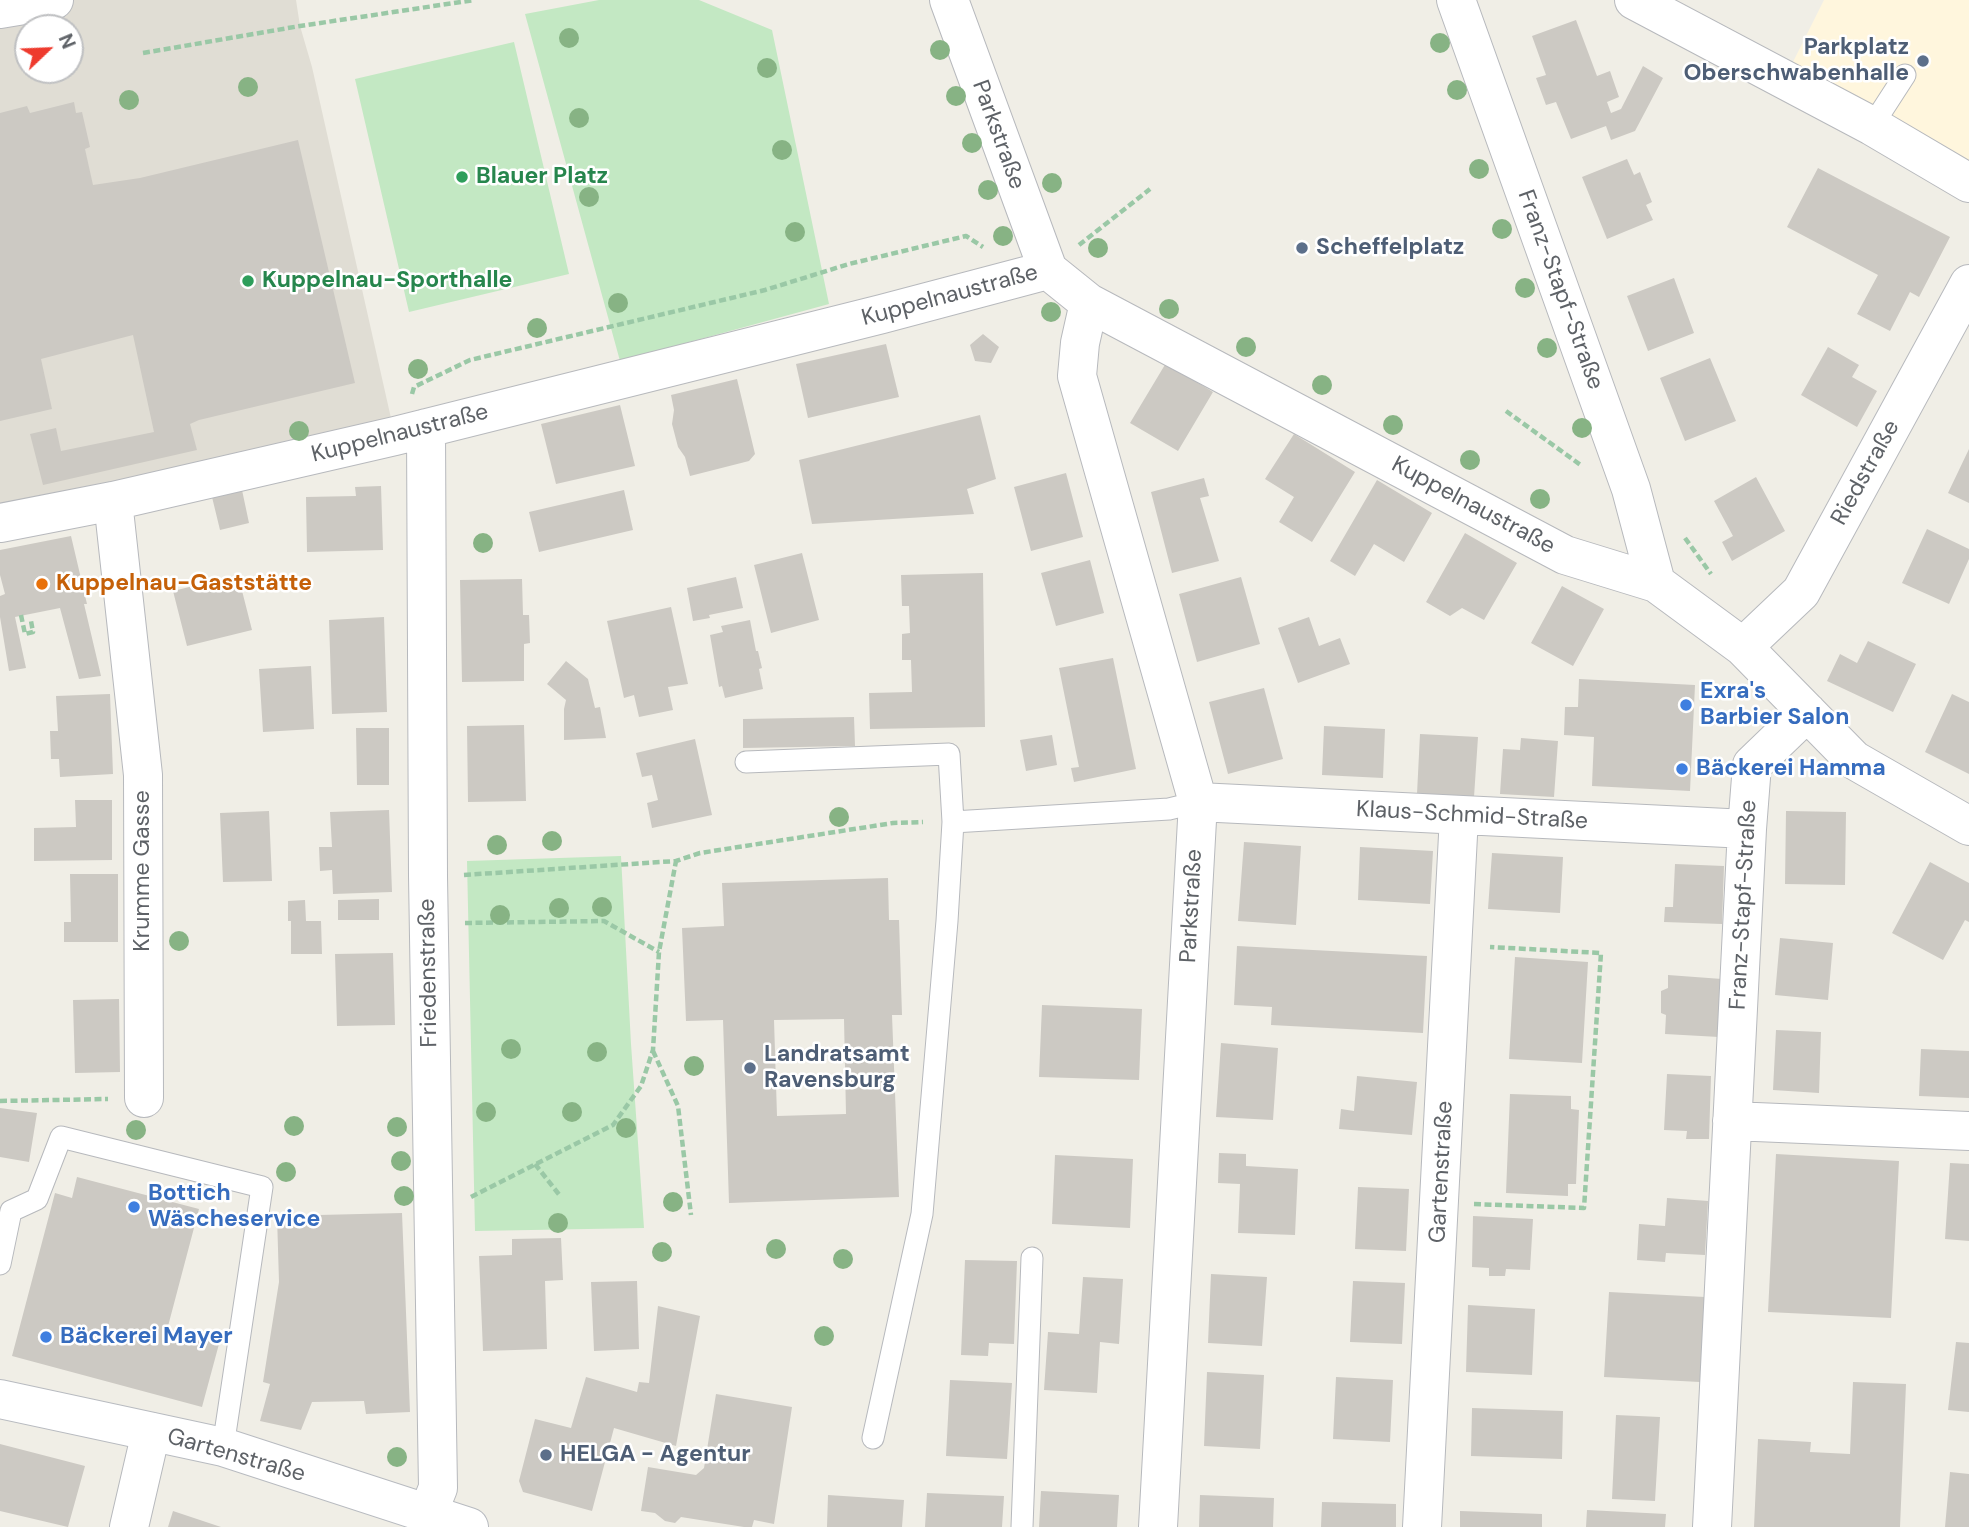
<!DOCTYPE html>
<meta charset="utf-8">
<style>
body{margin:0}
#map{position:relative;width:1969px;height:1527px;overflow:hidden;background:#f0eee6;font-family:"DM Sans",sans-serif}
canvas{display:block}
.north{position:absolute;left:14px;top:14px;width:70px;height:70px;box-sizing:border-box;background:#fff;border:2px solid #bfc0c2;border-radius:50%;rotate:67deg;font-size:19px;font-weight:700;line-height:28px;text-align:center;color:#5e6267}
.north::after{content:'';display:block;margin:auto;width:24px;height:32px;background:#ee3b2e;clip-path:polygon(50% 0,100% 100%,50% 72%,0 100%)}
</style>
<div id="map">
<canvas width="1969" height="1527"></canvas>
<div class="north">N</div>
</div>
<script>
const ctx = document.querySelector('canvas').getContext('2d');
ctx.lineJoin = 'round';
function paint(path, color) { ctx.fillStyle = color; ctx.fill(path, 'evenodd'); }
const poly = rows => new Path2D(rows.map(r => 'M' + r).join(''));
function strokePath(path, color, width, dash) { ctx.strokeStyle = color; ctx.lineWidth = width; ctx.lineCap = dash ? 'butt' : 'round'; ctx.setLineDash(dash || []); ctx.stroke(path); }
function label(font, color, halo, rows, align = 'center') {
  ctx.font = font + ' "DM Sans",sans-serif'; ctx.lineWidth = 5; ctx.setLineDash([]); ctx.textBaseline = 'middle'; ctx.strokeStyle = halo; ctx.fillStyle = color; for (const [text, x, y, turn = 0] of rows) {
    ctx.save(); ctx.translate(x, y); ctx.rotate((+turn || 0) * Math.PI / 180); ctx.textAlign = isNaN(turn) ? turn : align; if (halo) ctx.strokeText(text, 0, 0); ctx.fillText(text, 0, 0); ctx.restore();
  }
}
paint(poly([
 [1824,0,1969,0,1969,183,1784,80]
]), '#fff6dd');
paint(poly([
 [54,0,296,0,300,26,312,67,395,436,0,523,0,9],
 [28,28,70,28,70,70,28,70]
]), '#e0ddd4');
paint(poly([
 [599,0,699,0,772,30,829,304,620,361,525,14],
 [514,42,569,274,409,312,355,79],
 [621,856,631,1044,644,1228,475,1231,467,861]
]), '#c3e8c3');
paint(poly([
 [1576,20,1597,76,1610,71,1619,97,1607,102,1611,113,1621,109,1643,66,1663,78,1635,131,1611,140,1606,126,1571,139,1556,102,1546,105,1536,78,1546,75,1532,36],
 [74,102,76,113,82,112,90,147,85,149,93,185,140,178,298,140,355,383,199,420,190,424,197,450,43,485,30,434,56,428,61,451,154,432,133,335,41,359,52,409,0,421,0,113,27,106,30,113],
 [1627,159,1634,175,1640,172,1652,202,1646,205,1653,220,1607,239,1582,177],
 [1818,168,1950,237,1919,297,1910,292,1890,331,1857,314,1878,275,1787,227],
 [1674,278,1694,333,1648,351,1627,296],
 [983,334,999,347,991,363,975,361,970,345],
 [886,344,899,397,808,418,796,364],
 [1828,347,1859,365,1852,377,1877,391,1857,427,1801,395],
 [1710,358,1736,421,1685,441,1660,378],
 [1166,363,1213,392,1178,451,1130,423],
 [737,379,755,454,749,461,690,476,685,457,678,447,672,424,674,410,671,395],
 [620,405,635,466,556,484,541,424],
 [980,415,996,479,967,489,974,514,812,524,799,460],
 [1294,434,1355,472,1312,542,1279,522,1294,497,1265,479],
 [1969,449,1969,503,1948,493],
 [1066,473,1083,537,1031,551,1014,487],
 [1756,477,1785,531,1732,561,1722,542,1733,536,1714,501],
 [1204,478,1209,496,1200,498,1219,561,1172,573,1151,492],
 [1377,480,1432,513,1404,562,1374,544,1355,576,1330,561],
 [381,486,383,550,307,552,306,497,356,496,355,487],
 [242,490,249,523,220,530,212,497],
 [624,490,633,530,539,552,529,512],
 [1927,529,1969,549,1969,559,1949,604,1902,583],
 [1465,533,1517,563,1484,620,1462,608,1450,616,1426,602],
 [71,536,87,604,84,604,101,676,79,679,60,608,15,617,26,668,9,671,0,617,0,596,5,594,0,575,0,550],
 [802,553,819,620,771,633,754,565],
 [1090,560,1104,613,1056,626,1041,573],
 [983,573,985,727,870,729,869,693,912,692,911,660,902,660,902,634,910,633,909,606,902,606,901,575],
 [238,575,252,630,187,646,173,591],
 [736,577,743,608,709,615,710,618,693,621,687,588],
 [1241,577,1260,644,1197,662,1179,594],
 [522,579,523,615,529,615,530,643,524,644,524,681,462,682,460,580],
 [1562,586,1604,609,1573,666,1531,643],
 [671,607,688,684,668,687,673,710,639,717,634,695,624,698,607,621],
 [384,617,387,712,332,714,329,620],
 [1309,617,1319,646,1340,638,1350,664,1298,683,1278,628],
 [750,620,756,651,758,651,762,668,759,669,763,689,725,698,722,686,719,687,710,635,723,632,721,626],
 [1868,641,1916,664,1893,712,1827,681,1840,654,1857,663],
 [1113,658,1136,769,1074,782,1071,768,1079,767,1059,668],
 [566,661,588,679,595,708,600,707,606,738,564,740,564,709,566,700,547,684],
 [311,666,314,729,263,732,259,669],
 [1579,679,1695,685,1690,791,1592,786,1594,737,1564,735,1565,707,1578,707],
 [1264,688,1283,759,1228,774,1209,702],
 [110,694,113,774,60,777,59,759,51,759,50,731,58,731,56,696],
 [1952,694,1969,702,1969,774,1925,752],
 [854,717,855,746,743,748,743,719],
 [524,725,526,801,468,802,467,726],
 [1324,726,1385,729,1383,778,1322,775],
 [356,728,389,728,389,785,357,785],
 [1420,734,1478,737,1474,797,1417,794],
 [1052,735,1057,765,1026,771,1020,740],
 [1521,738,1558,741,1554,797,1500,794,1503,749,1520,750],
 [695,739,712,815,652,828,647,803,658,800,652,775,642,777,636,753],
 [75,800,112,800,112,860,34,861,34,828,76,827],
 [389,810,392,892,333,894,332,870,320,871,319,847,332,847,330,812],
 [269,811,272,881,223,882,220,813],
 [1786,811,1846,812,1845,885,1785,884],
 [1244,842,1301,846,1296,925,1238,921],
 [1360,847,1433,851,1430,904,1358,900],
 [1492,853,1563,857,1560,913,1488,909],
 [1930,862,1969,883,1969,922,1965,920,1943,960,1892,933],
 [1675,864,1724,866,1722,924,1664,922,1665,907,1673,907],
 [70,874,118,874,118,942,64,942,64,922,71,922],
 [888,878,889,920,899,920,902,1015,892,1015,899,1197,729,1203,723,1020,686,1021,682,928,724,926,722,883],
 [844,1019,846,1114,777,1116,774,1020],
 [379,899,379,920,338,920,338,900],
 [305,900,306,921,321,921,322,954,291,954,291,921,288,921,288,901],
 [1780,938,1833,943,1828,1000,1775,995],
 [1237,946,1427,956,1423,1033,1271,1025,1272,1007,1234,1005],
 [393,953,395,1025,337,1026,335,954],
 [1515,957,1588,962,1582,1063,1509,1059],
 [1668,975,1722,979,1719,1037,1665,1034,1666,1015,1661,1013,1661,991,1668,988],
 [119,999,120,1072,75,1073,73,1000],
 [1042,1005,1142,1009,1139,1080,1039,1077],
 [1776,1030,1821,1032,1819,1093,1773,1090],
 [1221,1043,1278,1048,1273,1120,1216,1117],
 [1921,1049,1969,1051,1969,1098,1919,1096],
 [1667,1074,1711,1076,1709,1139,1686,1139,1687,1131,1664,1130],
 [1357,1076,1417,1082,1412,1135,1339,1129,1341,1109,1354,1111],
 [1510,1094,1571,1096,1571,1109,1579,1110,1576,1184,1568,1184,1568,1196,1506,1193],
 [0,1108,37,1113,29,1162,0,1157],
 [1219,1153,1246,1154,1246,1166,1298,1169,1295,1235,1238,1233,1240,1184,1218,1183],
 [1776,1154,1899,1161,1891,1318,1768,1312],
 [1055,1155,1133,1159,1130,1228,1052,1224],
 [1950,1163,1969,1164,1969,1241,1945,1239],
 [77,1177,199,1209,167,1330,219,1344,202,1407,12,1356,55,1193,72,1198],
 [1358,1187,1409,1189,1406,1251,1355,1249],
 [1667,1198,1708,1201,1705,1255,1666,1253,1665,1262,1637,1260,1639,1224,1665,1226],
 [402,1213,410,1412,366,1414,364,1401,312,1402,301,1430,260,1421,270,1384,263,1382,279,1282,277,1216],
 [1473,1216,1533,1219,1530,1270,1506,1269,1505,1276,1489,1276,1489,1268,1472,1267],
 [561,1238,563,1280,545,1281,547,1349,483,1351,479,1256,512,1255,512,1239],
 [965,1260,1017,1261,1014,1344,989,1343,988,1356,961,1355],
 [1211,1274,1267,1277,1262,1346,1208,1343],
 [1083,1277,1123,1279,1119,1344,1100,1342,1097,1393,1044,1390,1048,1332,1079,1334],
 [637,1281,639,1349,594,1351,591,1282],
 [1353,1281,1405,1283,1402,1344,1350,1342],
 [1609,1292,1705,1297,1700,1382,1604,1377],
 [1468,1305,1535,1309,1532,1375,1466,1372],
 [658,1306,700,1316,676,1446,614,1428,592,1511,523,1492,519,1481,535,1419,571,1428,586,1377,637,1392,639,1382,649,1383],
 [1956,1342,1969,1343,1969,1412,1948,1410],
 [1207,1372,1264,1375,1260,1449,1204,1446],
 [1336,1377,1393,1380,1390,1442,1333,1439],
 [950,1380,1012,1383,1007,1459,946,1456],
 [1853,1382,1906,1384,1900,1527,1754,1527,1758,1439,1811,1442,1810,1452,1850,1454],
 [716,1394,792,1407,774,1524,754,1520,752,1527,744,1527,681,1517,675,1523,665,1521,655,1513,641,1511,648,1467,696,1475,704,1468],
 [1472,1408,1563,1411,1562,1459,1471,1456],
 [1616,1415,1660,1417,1655,1501,1612,1499],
 [0,1444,85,1466,68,1527,0,1511],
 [1950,1472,1969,1474,1969,1527,1945,1527],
 [1041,1491,1119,1495,1117,1527,1039,1527],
 [927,1493,1004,1496,1002,1527,925,1527],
 [828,1495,904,1500,902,1527,827,1527],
 [1200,1495,1274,1498,1273,1527,1199,1527],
 [1322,1502,1396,1504,1396,1527,1321,1527],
 [1587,1510,1666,1514,1665,1527,1586,1527],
 [173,1511,221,1527,168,1527],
 [1460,1511,1542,1514,1542,1527,1460,1527]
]), '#ccc9c3');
const service = poly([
 [1872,126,1905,75],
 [746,762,949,754,953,822],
 [0,1264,11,1211,37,1199,61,1137,262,1187,223,1447],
 [873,1438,922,1214,947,921,953,822,1169,809,1198,802],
 [1022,1527,1032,1258]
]);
const minor = poly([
 [949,0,1048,270],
 [1456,0,1631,489,1656,583],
 [1634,0,1872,126,1969,183],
 [0,9,54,0],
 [1048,270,1089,303,1565,555,1656,583,1743,647,1854,760,1969,826],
 [1089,303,1080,343,1077,376,1198,802,1158,1527],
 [426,428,428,876,438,1488,427,1515],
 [113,501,143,775,144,1098],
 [0,523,113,501,395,436,882,314,1048,270],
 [1743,647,1801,592,1969,284],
 [1198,802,1747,829],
 [1732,1121,1969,1131],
 [129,1527,151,1432],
 [1422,1527,1459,816],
 [1712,1527,1747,829,1752,765,1807,712]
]);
const secondary = poly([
 [0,1399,223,1447,469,1527]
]);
strokePath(service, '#b7b9bd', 23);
strokePath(minor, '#b7b9bd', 40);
strokePath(secondary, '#b8bbc0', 40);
strokePath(poly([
 [143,53,300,26,474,0],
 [1079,245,1150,189],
 [412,394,414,387,470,360,765,290,849,264,966,236,983,247],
 [1506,411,1582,466],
 [1685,538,1711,574],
 [21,615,25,634,33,632,31,621],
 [464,875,676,861,700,853,893,823,923,822],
 [465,923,604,921,659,952],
 [653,1051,678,1106,691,1215],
 [0,1101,108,1099],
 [535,1164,561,1197],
 [471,1197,613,1125,641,1086,653,1050,659,952,676,861],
 [1474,1204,1584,1208,1601,953,1490,947]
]), '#9ac8a6', 4.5, [7, 3.5]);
strokePath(service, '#fff', 21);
strokePath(minor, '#fff', 38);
strokePath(secondary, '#fff', 38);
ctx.fillStyle = '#87b384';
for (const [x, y] of [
 [569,38],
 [1440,43],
 [940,50],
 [767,68],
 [248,87],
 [1457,90],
 [956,96],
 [129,100],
 [579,118],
 [972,143],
 [782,150],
 [1479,169],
 [1052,183],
 [988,190],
 [589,197],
 [1502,229],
 [795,232],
 [1003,236],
 [1098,248],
 [1525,288],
 [618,303],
 [1169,309],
 [1051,312],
 [537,328],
 [1246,347],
 [1547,348],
 [418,369],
 [1322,385],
 [1393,425],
 [1582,428],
 [299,431],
 [1470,460],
 [1540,499],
 [483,543],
 [839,817],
 [552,841],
 [497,845],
 [602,907],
 [559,908],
 [500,915],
 [179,941],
 [511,1049],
 [597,1052],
 [694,1066],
 [486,1112],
 [572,1112],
 [294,1126],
 [397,1127],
 [626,1128],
 [136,1130],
 [401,1161],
 [286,1172],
 [404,1196],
 [673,1202],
 [558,1223],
 [776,1249],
 [662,1252],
 [843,1259],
 [824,1336],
 [397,1457]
]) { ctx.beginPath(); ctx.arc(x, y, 10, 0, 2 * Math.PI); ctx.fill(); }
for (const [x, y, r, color] of [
 [1923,61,7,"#5c6f8a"],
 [462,177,7,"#2e9e5b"],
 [1302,248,7,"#5c6f8a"],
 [248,281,7,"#2e9e5b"],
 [42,584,7,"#e8710a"],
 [1686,705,7,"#3f7fe0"],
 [1682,769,7,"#3f7fe0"],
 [750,1068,7,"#5c6f8a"],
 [134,1207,7,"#3f7fe0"],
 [46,1337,7,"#3f7fe0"],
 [546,1455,7,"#5c6f8a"]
]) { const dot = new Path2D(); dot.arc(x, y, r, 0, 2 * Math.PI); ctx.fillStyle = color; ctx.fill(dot); strokePath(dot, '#fff', 2.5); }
label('bold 23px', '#4e5e75', '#fff', [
 ["Parkplatz",1909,48,"right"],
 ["Oberschwabenhalle",1909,74,"right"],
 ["Scheffelplatz",1316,248],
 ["Landratsamt",764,1055],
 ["Ravensburg",764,1081],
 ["HELGA - Agentur",560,1455]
], 'left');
label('23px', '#5e6267', '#fff', [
 ["Parkstraße",998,135,70],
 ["Franz-Stapf-Straße",1560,290,70],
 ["Kuppelnaustraße",950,296,-15],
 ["Kuppelnaustraße",400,434,-14],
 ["Riedstraße",1866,473,-61],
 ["Kuppelnaustraße",1473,506,28],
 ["Klaus-Schmid-Straße",1472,816,3],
 ["Krumme Gasse",143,871,-90],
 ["Franz-Stapf-Straße",1744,905,-87],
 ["Parkstraße",1192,906,-87],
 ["Friedenstraße",429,973,-91],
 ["Gartenstraße",1442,1172,-87],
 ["Gartenstraße",236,1456,16]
]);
label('bold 23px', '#27864d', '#fff', [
 ["Blauer Platz",476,177],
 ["Kuppelnau-Sporthalle",262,281]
], 'left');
label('bold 23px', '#c56008', '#fff', [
 ["Kuppelnau-Gaststätte",56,584]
], 'left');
label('bold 23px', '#366cbe', '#fff', [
 ["Exra's",1700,692],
 ["Barbier Salon",1700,718],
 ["Bäckerei Hamma",1696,769],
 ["Bottich",148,1194],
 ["Wäscheservice",148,1220],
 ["Bäckerei Mayer",60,1337]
], 'left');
</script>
